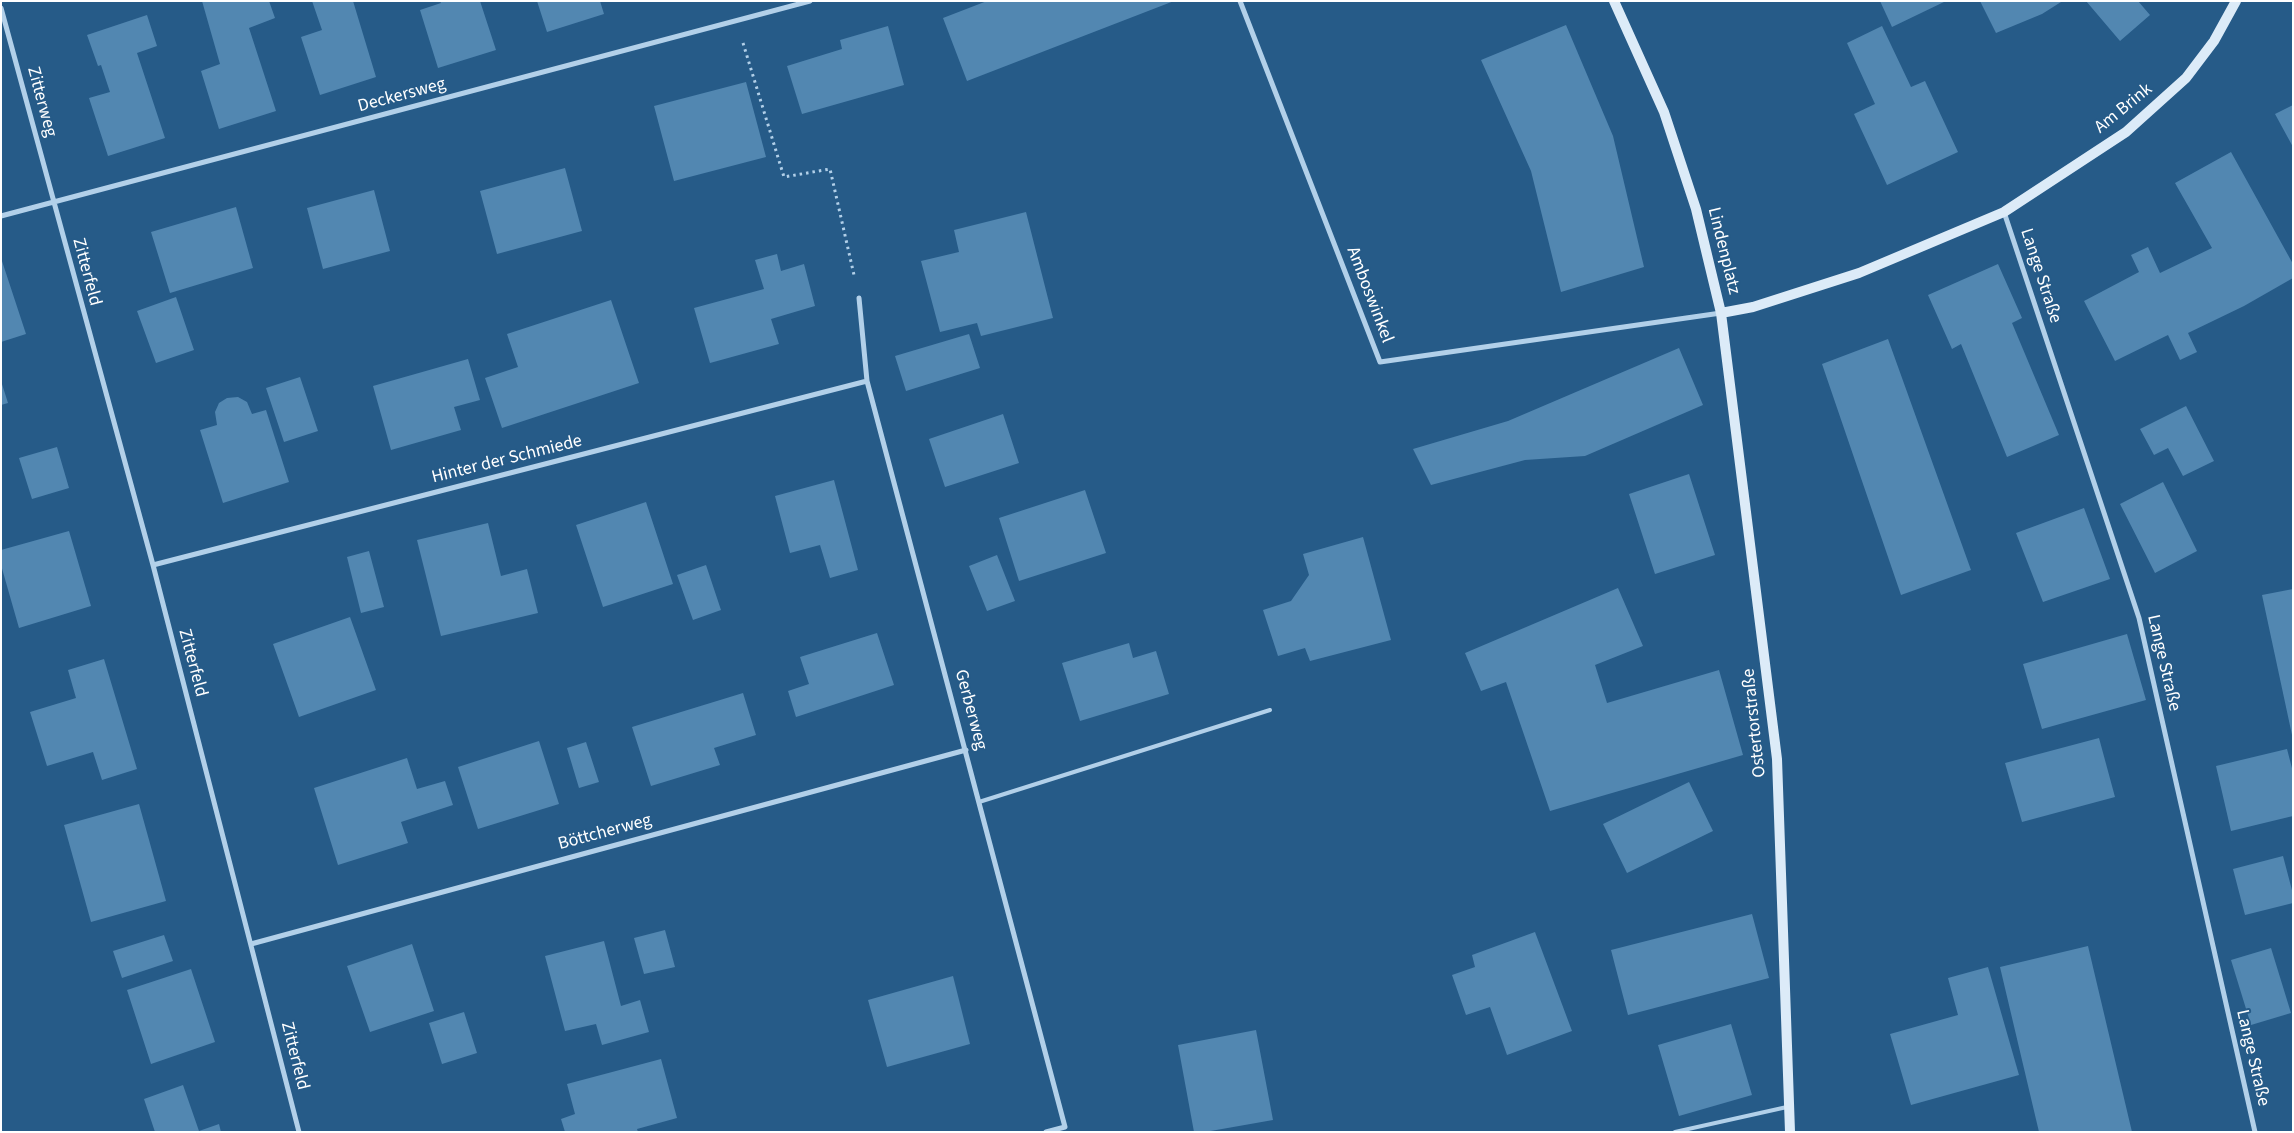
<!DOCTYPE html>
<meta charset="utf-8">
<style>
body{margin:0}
#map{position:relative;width:2294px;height:1133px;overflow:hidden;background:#265b88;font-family:"Source Sans 3",sans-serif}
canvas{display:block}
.frame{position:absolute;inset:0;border:2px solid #fff;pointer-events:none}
</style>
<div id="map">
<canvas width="2294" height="1133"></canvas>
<div class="frame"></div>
</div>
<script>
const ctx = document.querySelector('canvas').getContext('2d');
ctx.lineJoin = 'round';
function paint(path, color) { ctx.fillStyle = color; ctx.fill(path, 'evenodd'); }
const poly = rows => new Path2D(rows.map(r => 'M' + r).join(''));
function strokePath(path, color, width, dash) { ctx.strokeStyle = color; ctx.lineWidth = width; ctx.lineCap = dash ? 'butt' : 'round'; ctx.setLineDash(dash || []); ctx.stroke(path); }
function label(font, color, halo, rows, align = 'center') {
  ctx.font = font + ' "Source Sans 3",sans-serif'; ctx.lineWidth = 4; ctx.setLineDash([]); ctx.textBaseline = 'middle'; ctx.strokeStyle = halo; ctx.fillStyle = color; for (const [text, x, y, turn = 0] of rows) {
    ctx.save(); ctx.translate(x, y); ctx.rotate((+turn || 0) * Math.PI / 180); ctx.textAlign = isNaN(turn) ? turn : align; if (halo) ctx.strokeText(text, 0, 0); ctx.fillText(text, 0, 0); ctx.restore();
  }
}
paint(poly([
 [202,1,269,1,275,18,249,28,276,111,219,129,201,71,220,64],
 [312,1,353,1,376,77,320,95,301,37,322,30],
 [440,1,480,1,496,50,438,68,420,10,441,3],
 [537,1,600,1,604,14,547,32],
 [987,1,1174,1,967,81,943,18],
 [1880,1,1946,1,1892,27],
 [1980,1,2060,1,2061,2,2042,14,1996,33],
 [2086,1,2138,1,2150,15,2120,41],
 [147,15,157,46,137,53,165,138,108,156,89,98,110,92,101,65,98,66,87,35],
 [1566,25,1613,136,1644,267,1561,292,1531,171,1481,60],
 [888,26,904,85,802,114,787,66,842,49,840,40],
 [1882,26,1911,87,1925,81,1958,152,1887,185,1854,114,1875,104,1847,43],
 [746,82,766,157,674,181,654,106],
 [2293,105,2293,147,2275,114],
 [2231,152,2293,264,2293,278,2244,306,2188,333,2197,352,2180,360,2168,335,2115,361,2084,301,2139,272,2131,255,2148,247,2160,273,2212,248,2175,183],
 [565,168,582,231,497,254,480,191],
 [374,190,390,251,323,269,307,208],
 [236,207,253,268,170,293,151,232],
 [1026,212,1053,318,981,336,977,323,940,332,921,261,959,252,954,230],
 [777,254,781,271,804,264,815,306,771,319,779,344,710,363,694,308,764,289,755,260],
 [1,258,26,334,1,342],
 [1998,264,2022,318,2012,323,2059,435,2007,457,1961,344,1952,349,1928,295],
 [176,297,194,350,156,363,137,311],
 [611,300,639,383,502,428,485,378,518,367,507,334],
 [969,334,980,368,906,391,895,356],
 [1888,339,1971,570,1901,595,1822,364],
 [1679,348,1703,405,1585,456,1525,460,1431,485,1413,449,1508,421],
 [468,359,480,400,454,407,461,430,391,450,373,386],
 [300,377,318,431,284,442,266,388],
 [1,381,8,403,1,405],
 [238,397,247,402,252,414,266,410,289,482,223,503,200,430,217,425,215,412,219,403,227,398],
 [2186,406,2214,461,2183,476,2168,448,2154,455,2140,429],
 [1003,414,1019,463,945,487,929,439],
 [57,447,69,488,32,499,19,458],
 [1689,474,1715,555,1655,574,1629,494],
 [834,480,858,570,830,578,820,545,790,553,775,496],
 [2163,482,2197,551,2155,573,2120,504],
 [1085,490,1106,553,1019,581,999,518],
 [646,502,673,584,603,607,576,525],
 [2084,508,2110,579,2043,602,2016,533],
 [488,523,501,576,527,569,538,613,441,636,417,540],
 [69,531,91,606,19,628,1,565,1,550],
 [1363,537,1391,640,1310,661,1305,648,1278,656,1263,610,1291,601,1309,575,1303,554],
 [369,551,384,607,361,613,347,557],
 [997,555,1015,601,987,611,969,566],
 [706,565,721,610,693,620,677,575],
 [1618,588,1643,646,1595,665,1607,703,1719,670,1743,755,1550,811,1506,682,1481,691,1465,653],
 [2293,589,2293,735,2292,735,2262,595],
 [350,617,376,690,299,717,273,644],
 [877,633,894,685,796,717,788,691,809,684,800,657],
 [2127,634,2146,700,2042,729,2023,664],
 [1129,643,1133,658,1156,651,1169,694,1080,721,1062,663],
 [104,659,137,769,102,780,93,752,47,766,30,712,76,698,68,670],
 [743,693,756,735,714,748,720,765,651,786,632,727],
 [2099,738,2115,797,2022,822,2005,763],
 [539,741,559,804,478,829,458,767],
 [586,742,599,782,579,788,567,748],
 [2287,749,2293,772,2293,816,2231,831,2216,766],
 [407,758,417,789,445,781,453,805,401,822,408,843,338,865,314,788],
 [1689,782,1713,831,1627,873,1603,824],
 [139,804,166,901,91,922,64,825],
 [2283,856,2293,894,2293,903,2245,915,2233,869],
 [1752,914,1769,978,1628,1015,1611,950],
 [665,930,675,967,644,974,634,938],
 [1535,932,1572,1031,1507,1055,1490,1007,1466,1015,1452,975,1475,967,1472,955],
 [164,935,173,961,122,978,113,951],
 [604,941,621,1006,640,1000,649,1032,602,1045,596,1024,565,1031,545,956],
 [412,944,434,1011,370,1032,347,966],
 [2088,946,2132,1132,2039,1132,2000,967],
 [2271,948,2291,1013,2251,1025,2231,960],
 [1988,967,2019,1075,1911,1105,1890,1034,1958,1015,1948,978],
 [191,969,215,1042,151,1064,127,990],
 [953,976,970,1044,887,1067,868,1000],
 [464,1012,477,1053,442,1064,429,1023],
 [1731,1024,1752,1095,1679,1116,1658,1045],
 [1256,1030,1273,1120,1205,1132,1194,1132,1178,1045],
 [661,1059,677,1118,637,1129,638,1132,565,1132,561,1119,575,1114,567,1084],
 [183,1085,199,1131,219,1124,221,1132,155,1132,144,1099]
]), '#5287b1');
strokePath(poly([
 [743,43,784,177,830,169,854,275]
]), '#b2d0e9', 3, [2.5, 4]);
strokePath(poly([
 [979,802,1270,710],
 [1675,1132,1787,1107]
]), '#b2d0e9', 4);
strokePath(poly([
 [1240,1,1380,362,1721,313],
 [1,8,153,565,299,1132],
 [2004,212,2139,618,2255,1132],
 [1,216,810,1],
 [859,298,867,381,1065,1127,1046,1132],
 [153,565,867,381],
 [251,944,966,750]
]), '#b2d0e9', 5);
strokePath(poly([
 [1614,1,1664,112,1696,209,1721,313,1777,759,1790,1132],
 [1721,313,1753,307,1859,273,2004,212,2126,132,2186,78,2214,41,2236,1]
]), '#dcebf8', 10);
label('18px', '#fff', '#265b88', [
 ["Deckersweg",402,96,-15],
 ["Zitterweg",41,102,75],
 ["Am Brink",2124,109,-39],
 ["Lindenplatz",1723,251,76],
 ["Zitterfeld",86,272,75],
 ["Lange Straße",2040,276,72],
 ["Amboswinkel",1369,295,69],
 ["Hinter der Schmiede",507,460,-14],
 ["Zitterfeld",192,663,75],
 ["Lange Straße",2163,663,77],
 ["Gerberweg",970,710,75],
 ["Ostertorstraße",1755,723,-96],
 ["Böttcherweg",605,833,-15],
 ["Zitterfeld",294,1056,76],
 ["Lange Straße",2252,1058,77]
]);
</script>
